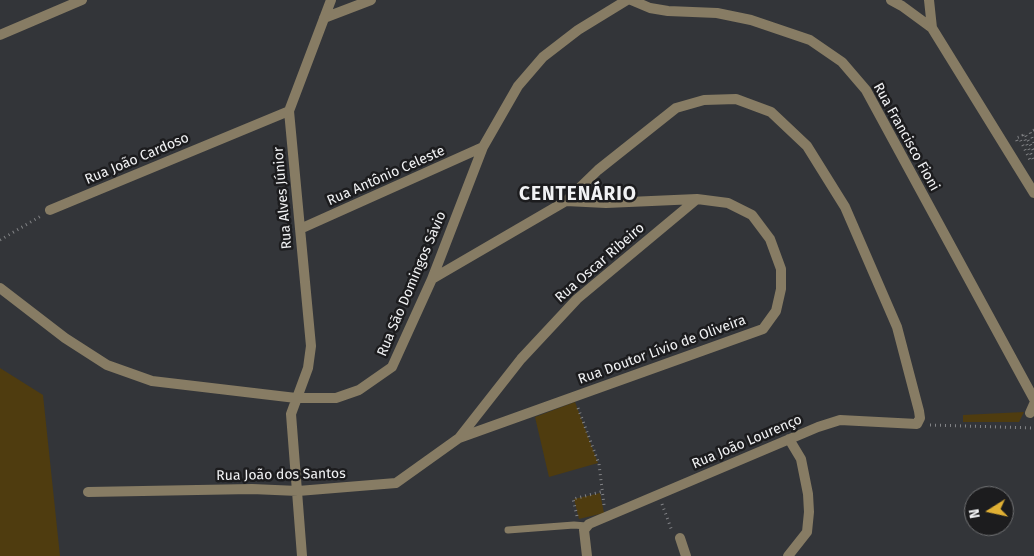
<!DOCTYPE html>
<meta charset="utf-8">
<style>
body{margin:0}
#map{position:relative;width:1034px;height:556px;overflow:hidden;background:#333539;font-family:"Fira Sans",sans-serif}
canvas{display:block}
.north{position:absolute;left:964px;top:486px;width:50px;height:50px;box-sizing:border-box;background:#1c1c1e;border:1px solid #717274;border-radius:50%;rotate:260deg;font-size:14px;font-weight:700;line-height:20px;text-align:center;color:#f1f2f4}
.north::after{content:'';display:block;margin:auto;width:18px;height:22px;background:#e0b034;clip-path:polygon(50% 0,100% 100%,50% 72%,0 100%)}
</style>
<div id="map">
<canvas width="1034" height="556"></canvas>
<div class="north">N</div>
</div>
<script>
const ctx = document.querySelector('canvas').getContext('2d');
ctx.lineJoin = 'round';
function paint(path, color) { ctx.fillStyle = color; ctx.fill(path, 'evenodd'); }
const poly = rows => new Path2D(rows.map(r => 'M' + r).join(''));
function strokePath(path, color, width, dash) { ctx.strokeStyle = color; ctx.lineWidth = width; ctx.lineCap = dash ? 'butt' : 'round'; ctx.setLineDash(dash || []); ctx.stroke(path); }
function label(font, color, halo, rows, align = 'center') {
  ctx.font = font + ' "Fira Sans",sans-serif'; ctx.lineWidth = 5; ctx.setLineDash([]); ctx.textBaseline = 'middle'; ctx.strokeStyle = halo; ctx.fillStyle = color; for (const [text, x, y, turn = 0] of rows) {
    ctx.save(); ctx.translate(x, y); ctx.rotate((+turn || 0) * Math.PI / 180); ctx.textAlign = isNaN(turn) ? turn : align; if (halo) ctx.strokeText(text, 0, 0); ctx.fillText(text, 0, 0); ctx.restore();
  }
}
paint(poly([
 [0,368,43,395,60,556,0,556],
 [575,402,598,463,549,477,535,417],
 [1024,412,1019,422,963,422,963,415],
 [600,493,604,513,579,519,574,499]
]), '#4f3c0f');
strokePath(poly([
 [1034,130,1030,132,1034,143],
 [1017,141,1016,138,1019,137,1030,160,1033,159,1023,135,1025,134,1034,152],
 [0,240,41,216],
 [578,408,599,464,604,505],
 [930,425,1034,428],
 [662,504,672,531],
 [577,516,573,499,601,492]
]), '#828386', 3, [1, 4]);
strokePath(poly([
 [508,530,574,525,586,526]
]), '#877c64', 7);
strokePath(poly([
 [631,0,650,8,668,11,717,13,751,20,810,40,842,62,866,90,1034,399],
 [891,0,902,6,932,28,1034,193],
 [929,0,932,28],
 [324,18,371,0],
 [0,35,82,0],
 [566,201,606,203,697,199,728,203,752,215,770,239,781,269,781,289,776,311,763,329,459,438,521,359,577,299,697,199],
 [50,210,289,111],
 [300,229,483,147],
 [432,279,566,201,598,170,676,108,704,100,736,99,771,112,807,146,845,207,897,327,919,411,920,418,917,424,840,420,818,427,589,524,584,530,587,556],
 [0,288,65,338,107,365,152,381,296,398,336,398,359,390,392,367,432,279,483,147,518,86,543,57,578,30,627,0],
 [1030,413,1034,404],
 [88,492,252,489,298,491,396,483,459,438],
 [680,538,686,556],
 [302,556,291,414,308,368,311,346,289,111,331,0],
 [788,556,807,532,809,512,808,494,801,459,789,439]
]), '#877c64', 10);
label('14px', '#f1f2f4', '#1c1c1e', [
 ["Rua Francisco Fioni",906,137,61],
 ["Rua João Cardoso",137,159,-23],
 ["Rua Antônio Celeste",386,176,-24],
 ["Rua Alves Júnior",283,198,-95],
 ["Rua Oscar Ribeiro",600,263,-41],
 ["Rua São Domingos Sávio",412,284,-67],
 ["Rua Doutor Lívio de Oliveira",662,350,-20],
 ["Rua João Lourenço",747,442,-23],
 ["Rua João dos Santos",281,475,-1]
]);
ctx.letterSpacing = '1px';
label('bold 19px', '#f1f2f4', '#1c1c1e', [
 ["CENTENÁRIO",578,195]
]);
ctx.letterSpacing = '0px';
</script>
